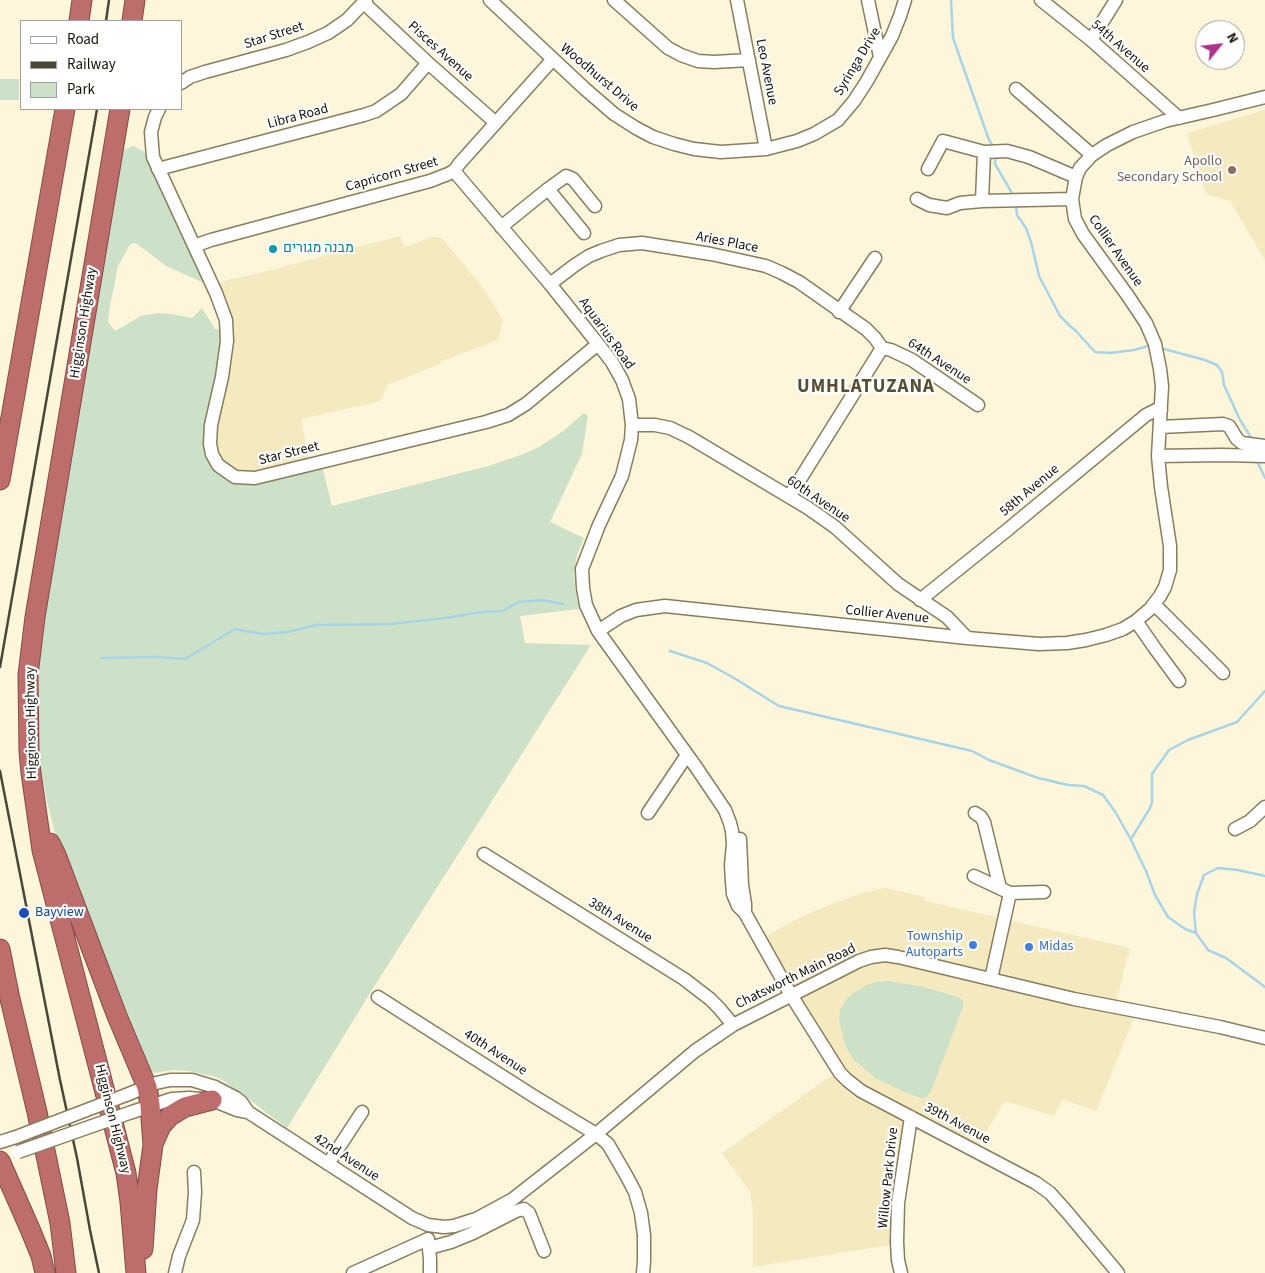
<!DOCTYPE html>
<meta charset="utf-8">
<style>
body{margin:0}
#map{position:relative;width:1265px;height:1273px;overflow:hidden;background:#fdf6db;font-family:"Source Sans 3",sans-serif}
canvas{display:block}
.legend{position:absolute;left:20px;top:20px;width:162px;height:90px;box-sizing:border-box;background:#fff;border:1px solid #a1a09c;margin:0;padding:6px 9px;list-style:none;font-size:15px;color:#151207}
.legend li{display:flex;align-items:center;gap:10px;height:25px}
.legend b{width:25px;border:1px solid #a1a09c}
.north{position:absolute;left:1195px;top:20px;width:50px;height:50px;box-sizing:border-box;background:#fff;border:1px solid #a1a09c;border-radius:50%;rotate:61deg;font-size:14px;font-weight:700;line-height:20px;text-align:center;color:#151207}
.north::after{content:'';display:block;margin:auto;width:18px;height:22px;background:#ac3387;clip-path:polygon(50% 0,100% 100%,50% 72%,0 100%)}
</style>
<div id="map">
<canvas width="1265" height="1273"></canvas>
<ul class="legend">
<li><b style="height:6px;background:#fff"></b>Road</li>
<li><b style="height:6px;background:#4a4638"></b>Railway</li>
<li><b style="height:14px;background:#cce1c7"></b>Park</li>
</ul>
<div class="north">N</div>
</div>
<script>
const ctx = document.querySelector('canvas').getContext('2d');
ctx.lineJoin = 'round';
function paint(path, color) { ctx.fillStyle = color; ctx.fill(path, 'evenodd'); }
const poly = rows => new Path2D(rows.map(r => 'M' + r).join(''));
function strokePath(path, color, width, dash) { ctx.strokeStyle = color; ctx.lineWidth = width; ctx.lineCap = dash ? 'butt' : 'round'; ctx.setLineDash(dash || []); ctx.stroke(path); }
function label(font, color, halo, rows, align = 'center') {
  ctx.font = font + ' "Source Sans 3",Heebo,sans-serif'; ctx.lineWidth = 4.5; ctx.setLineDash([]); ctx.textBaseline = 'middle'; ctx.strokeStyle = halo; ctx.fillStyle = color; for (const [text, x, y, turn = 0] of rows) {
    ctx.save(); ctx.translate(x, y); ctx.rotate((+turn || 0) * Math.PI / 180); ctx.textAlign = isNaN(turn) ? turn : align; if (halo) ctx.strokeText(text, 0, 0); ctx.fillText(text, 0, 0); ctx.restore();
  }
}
paint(poly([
 [1265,110,1265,260,1230,201,1206,194,1187,133],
 [400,236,405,247,432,237,442,238,481,285,503,320,498,340,442,361,440,364,387,385,381,401,301,419,310,464,249,476,225,468,212,449,227,341,213,286,231,279,252,275],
 [885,888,925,897,925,901,1130,948,1115,1006,1137,1011,1096,1111,1063,1099,1054,1116,1005,1101,975,1150,911,1117,898,1245,883,1246,753,1267,753,1210,750,1192,722,1153,825,1080,840,1072,761,939,797,919,829,905,862,893],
 [903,983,921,986,958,997,963,1000,964,1004,935,1081,919,1098,904,1092,875,1078,858,1064,848,1051,841,1032,845,1001,853,993,859,989]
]), '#f5e9c0');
paint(poly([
 [0,79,19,79,19,100,0,100],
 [133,146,145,152,206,284,166,266,137,244,133,243,129,246,118,266,109,311,108,322,115,331,141,316,158,313,172,314,192,318,202,308,215,329,221,330,220,346,206,435,223,476,322,466,332,506,488,466,521,455,539,447,563,431,584,413,588,416,582,454,550,522,584,538,577,555,574,574,575,589,579,609,520,616,525,643,591,645,372,990,287,1128,224,1081,216,1077,189,1071,172,1070,154,1073,147,1070,58,844,47,802,39,758,36,666,121,151],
 [887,981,921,986,958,997,963,1000,964,1004,935,1081,928,1096,924,1098,920,1098,904,1092,875,1078,854,1060,848,1051,844,1041,839,1020,840,1011,845,1001,853,993,867,985,876,982]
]), '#cce1c7');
strokePath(poly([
 [951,0,953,38,989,140,994,148],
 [996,156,995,164,1013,195],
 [1016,205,1017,215,1026,228,1031,242,1039,276,1060,316,1070,326,1076,331,1095,352,1110,353,1134,350,1148,346],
 [1164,349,1205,360,1217,365,1222,372,1224,385,1240,420,1252,439],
 [1257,461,1265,478],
 [670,651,707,663,734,678,779,706,972,751,989,760,1038,778,1068,785,1084,786,1103,795,1116,813,1131,840,1146,871,1155,895,1168,917,1185,929,1196,933],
 [101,658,157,657,185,659,235,629,263,634,288,632,316,625,390,624,445,618,482,612,502,611,519,602,542,600,563,604],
 [1131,839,1150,808,1152,802,1152,774,1169,750,1188,740,1237,722,1265,691],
 [1265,876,1238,870,1218,868,1204,875,1197,894,1194,913,1196,933,1208,950,1226,958,1265,987]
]), '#a9d3e7', 2.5);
const minor = poly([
 [490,0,584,88,614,114,636,128,653,137,674,144,694,149,721,152,766,149,797,141,814,134,838,120,854,101,867,81,892,36,900,16,905,0],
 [614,0,668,48,681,55,698,61,714,62,749,60],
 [737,0,766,149],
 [868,0,880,57],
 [1041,0,1091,40,1179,118],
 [364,3,428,63,496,123],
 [1091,40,1116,0],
 [181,83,190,77,205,72,286,50,308,42,328,33,347,20,366,0],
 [1016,89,1092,155],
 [159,109,155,117,151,132,153,157,216,293,226,320,227,341,222,377,211,425,210,444,212,454,218,465,235,477,255,478,486,422,508,415,526,404,598,344],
 [158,169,364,115,376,111,401,94,428,63],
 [928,169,943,141,984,152,1007,151,1029,157,1076,177],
 [454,171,550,284,598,344,612,362,622,380,629,399,632,425,631,440,622,476,599,525,582,569,583,588,586,605,598,631],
 [548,189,584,233],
 [917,199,929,205,947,208,960,203,982,201,1072,199],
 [982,201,984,152],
 [501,227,548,189,566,176,573,179,595,206],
 [194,246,211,240,430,181,448,174,454,171,459,164,553,59],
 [550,284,575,265,589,256,601,251,619,245,642,243,711,254,766,266,782,273,799,282,866,329,875,338,882,348],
 [839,312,875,258],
 [882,348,891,350,912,360,978,405],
 [632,425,655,425,670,428,689,437,808,508,835,527,898,584,947,617,967,638],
 [1160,427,1223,424,1229,426,1237,439,1242,443,1265,446],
 [1158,456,1222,455,1265,456],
 [789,497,882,348],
 [920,600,1006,531,1146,415,1156,410,1161,410],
 [1154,604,1223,673],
 [1136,621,1154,647,1179,681],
 [648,813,687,755],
 [975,813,981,817,984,822,1000,888],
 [1235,829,1250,821,1265,807],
 [740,839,742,885,745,904,745,913],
 [484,854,684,979,710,999,719,1008,733,1025],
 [974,876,1010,893,1044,892],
 [991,979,1010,893],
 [378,997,535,1097,596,1134,608,1144,626,1175,635,1192,641,1213,644,1235,644,1261,643,1273],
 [126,1095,156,1083,170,1080,192,1080,215,1087,236,1098,241,1102,248,1112,412,1218,428,1225,444,1227,454,1226,476,1219,513,1199,596,1134,695,1051,733,1025,859,961,871,957,885,955,898,957,1074,999,1220,1027,1265,1038],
 [132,1112,172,1099,189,1098,212,1100,237,1110,248,1112],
 [0,1142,16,1137],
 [328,1164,362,1112],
 [428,1240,430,1259,430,1273],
 [429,1248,451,1242,473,1233,516,1211,524,1209,529,1213,544,1251],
 [175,1273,179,1256,193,1220,195,1192,194,1172],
 [353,1273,428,1239],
 [901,1273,898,1260,897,1242,898,1203,911,1117],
 [1118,1273,1067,1212,1050,1193,1036,1183,861,1091,847,1080,840,1073,791,995,745,913,738,906,733,894,732,882,731,865,733,844,732,831,730,823,725,810,696,767,598,631,621,616,636,610,665,606,967,638,1039,644,1067,643,1086,640,1106,635,1123,629,1136,621,1150,609,1160,596,1165,587,1170,570,1170,546,1161,487,1158,456,1162,386,1160,369,1155,344,1146,323,1128,296,1083,234,1075,219,1072,199,1076,177,1080,168,1092,155,1107,145,1133,132,1165,121,1213,110,1265,97]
]);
const highway = poly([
 [79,21,82,0],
 [132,21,135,0],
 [120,109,35,617,28,675,29,751,31,773,42,850,126,1173,130,1202,136,1273],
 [0,480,65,109],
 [50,843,56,855,117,1016,147,1087,150,1105,153,1145,147,1189,143,1249],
 [0,949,10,999,37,1112,60,1223,66,1273],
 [153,1144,161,1126,170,1116,185,1107,212,1100],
 [0,1161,30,1229,41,1256,45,1273]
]);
strokePath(minor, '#877e60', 15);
strokePath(highway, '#824d49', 21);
strokePath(minor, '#fff', 12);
strokePath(highway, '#bd6d6c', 19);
strokePath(poly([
 [106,21,109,0],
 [0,667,97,109],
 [0,771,60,1080,77,1158,90,1230,99,1273]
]), '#4a4638', 2.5);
const minorBridge = poly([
 [16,1137,126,1095],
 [18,1152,132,1112]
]);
strokePath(minorBridge, '#877e60', 15, []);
strokePath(minorBridge, '#fff', 12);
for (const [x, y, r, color] of [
 [1232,170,5,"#8d6e63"],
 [273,249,5,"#0f9aa8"],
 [24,913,6,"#1a4fb4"],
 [973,945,5,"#3f7fe0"],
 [1029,947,5,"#3f7fe0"]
]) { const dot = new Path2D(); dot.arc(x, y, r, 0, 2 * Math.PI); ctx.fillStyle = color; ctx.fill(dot); strokePath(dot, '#fff', 2); }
label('14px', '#151207', '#fff', [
 ["Star Street",274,36,-18],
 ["54th Avenue",1120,47,41],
 ["Pisces Avenue",440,52,42],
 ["Syringa Drive",858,62,-59],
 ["Leo Avenue",766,72,79],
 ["Woodhurst Drive",599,78,40],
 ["Libra Road",298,117,-15],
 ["Capricorn Street",392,175,-16],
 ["Aries Place",727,243,11],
 ["Collier Avenue",1115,251,55],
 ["Higginson Highway",84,323,-81],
 ["Aquarius Road",606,334,54],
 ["64th Avenue",939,362,33],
 ["Star Street",289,454,-14],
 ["58th Avenue",1030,491,-40],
 ["60th Avenue",818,500,34],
 ["Collier Avenue",887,615,6],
 ["Higginson Highway",32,723,-91],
 ["38th Avenue",620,921,32],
 ["Chatsworth Main Road",796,977,-26],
 ["40th Avenue",495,1053,33],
 ["Higginson Highway",112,1119,76],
 ["39th Avenue",957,1124,28],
 ["42nd Avenue",346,1158,33],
 ["Willow Park Drive",889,1178,-84]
]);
label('14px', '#785e54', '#fff', [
 ["Apollo",1222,162],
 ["Secondary School",1222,178]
], 'right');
label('14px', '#0d838f', '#fff', [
 ["מבנה מגורים",283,249]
], 'left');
label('14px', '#164399', '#fff', [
 ["Bayview",35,913]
], 'left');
label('14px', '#366cbe', '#fff', [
 ["Township",963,937],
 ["Autoparts",963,953],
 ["Midas",1039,947,"left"]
], 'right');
ctx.letterSpacing = '1px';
label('bold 19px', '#584f32', '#fff', [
 ["UMHLATUZANA",866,388]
]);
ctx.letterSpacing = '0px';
</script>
